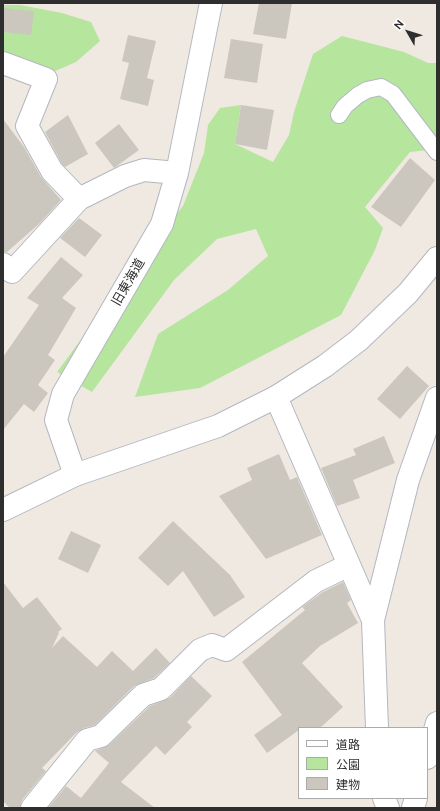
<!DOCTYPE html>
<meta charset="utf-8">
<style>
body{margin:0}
#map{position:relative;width:440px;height:811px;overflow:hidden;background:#efe9e1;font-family:Ubuntu,"Noto Sans JP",sans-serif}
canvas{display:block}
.frame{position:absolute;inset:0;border:4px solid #2e2e2e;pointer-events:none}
.legend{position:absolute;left:298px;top:727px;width:130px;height:72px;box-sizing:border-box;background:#fff;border:1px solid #ababab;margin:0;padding:5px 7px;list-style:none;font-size:12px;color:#2e2e2e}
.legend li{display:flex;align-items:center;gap:8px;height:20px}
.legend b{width:20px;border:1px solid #ababab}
.north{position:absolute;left:388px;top:12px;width:40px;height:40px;-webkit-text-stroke:3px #fff;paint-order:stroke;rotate:309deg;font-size:11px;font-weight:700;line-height:16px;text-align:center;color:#2e2e2e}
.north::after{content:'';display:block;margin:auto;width:14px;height:18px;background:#2e2e2e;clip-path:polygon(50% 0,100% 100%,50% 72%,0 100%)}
</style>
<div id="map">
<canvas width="440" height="811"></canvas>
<div class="frame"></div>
<ul class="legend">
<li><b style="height:5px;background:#fff"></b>道路</li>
<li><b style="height:11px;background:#b6e59e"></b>公園</li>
<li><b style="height:11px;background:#cbc7bf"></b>建物</li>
</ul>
<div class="north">N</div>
</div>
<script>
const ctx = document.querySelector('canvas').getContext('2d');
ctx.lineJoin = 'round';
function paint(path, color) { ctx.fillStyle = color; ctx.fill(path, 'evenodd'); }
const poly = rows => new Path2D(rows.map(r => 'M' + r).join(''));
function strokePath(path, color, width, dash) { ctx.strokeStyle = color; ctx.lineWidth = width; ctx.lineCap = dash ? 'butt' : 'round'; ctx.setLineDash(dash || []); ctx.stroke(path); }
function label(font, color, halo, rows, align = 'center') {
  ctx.font = font + ' Ubuntu,"Noto Sans JP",sans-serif'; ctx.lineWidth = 3; ctx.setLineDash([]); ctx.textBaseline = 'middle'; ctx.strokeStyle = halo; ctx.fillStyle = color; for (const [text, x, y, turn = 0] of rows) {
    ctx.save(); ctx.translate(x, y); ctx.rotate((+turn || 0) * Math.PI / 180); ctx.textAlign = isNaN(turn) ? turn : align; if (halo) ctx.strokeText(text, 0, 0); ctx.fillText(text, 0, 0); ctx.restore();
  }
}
paint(poly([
 [3,5,20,5,62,13,91,22,100,41,76,62,53,72,3,62],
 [342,36,404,52,428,63,437,63,437,149,410,152,365,207,383,228,375,250,341,315,200,388,135,397,158,334,228,290,268,256,256,229,217,239,174,280,92,392,57,372,148,249,183,206,204,153,208,125,220,108,241,105,235,144,273,162,289,135,294,112,313,54]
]), '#b6e59e');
paint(poly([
 [259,3,292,3,286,39,253,34],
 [3,8,34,11,31,35,3,32],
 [128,35,156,41,147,78,154,80,148,106,120,99,129,63,122,61],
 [231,39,263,44,257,83,224,78],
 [241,105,274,110,267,150,235,144],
 [68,115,88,154,65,167,62,164,45,132],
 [3,119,24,147,41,177,61,200,40,223,7,252,3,252],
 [119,124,139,150,114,168,95,143],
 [410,158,435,180,401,227,371,207],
 [79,218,102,235,85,257,60,238],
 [61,257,83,275,62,298,76,308,48,355,55,360,38,385,48,393,34,412,24,404,3,430,3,357,39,305,27,298],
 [407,366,429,386,400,419,377,399],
 [384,436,395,463,353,480,360,498,337,506,321,468,356,455,353,449],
 [279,454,290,480,297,477,322,535,266,559,219,496,252,480,247,468],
 [173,521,230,575,245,597,214,617,183,571,168,586,138,558],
 [71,531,101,545,88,573,58,559],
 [3,582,23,608,37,597,62,629,58,632,59,633,52,648,63,636,97,667,112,651,133,671,156,648,170,663,154,678,134,686,95,725,84,728,76,733,42,768,46,771,22,800,20,808,10,808,3,801],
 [343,582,351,600,347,603,358,623,320,646,302,663,343,707,320,728,299,728,299,730,267,753,254,735,282,715,242,662,305,610,302,607,323,592],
 [191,676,212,696,187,722,192,727,165,755,156,746,121,782,155,808,48,808,66,786,81,798,109,763,95,751,109,745,150,706,170,698]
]), '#cbc7bf');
const lane = poly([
 [339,115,345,106,358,95,367,90,381,87,393,94,437,152]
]);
const street = poly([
 [3,63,46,79,27,126,52,171,79,199,125,176,144,170,177,173],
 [3,264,12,272,79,199],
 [276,397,373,620,377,728],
 [75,475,56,420,63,394,162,224,177,173,211,3],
 [373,620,408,480,437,398],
 [384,798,388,808],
 [32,808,87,740,101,736,143,695,161,689,200,650,212,645,226,650,316,581,349,565]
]);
const secondary = poly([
 [3,510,75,475,218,426,276,397,325,366,359,340,408,293,437,258],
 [427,758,437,723],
 [413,808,416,798]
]);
strokePath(lane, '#b4b7c1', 18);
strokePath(street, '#b4b7c1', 24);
strokePath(secondary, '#b4b7c1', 24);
strokePath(lane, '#fff', 16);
strokePath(street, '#fff', 22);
strokePath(secondary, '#fff', 22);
label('13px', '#2e2e2e', '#fff', [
 ["旧東海道",128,282,-60]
]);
</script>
